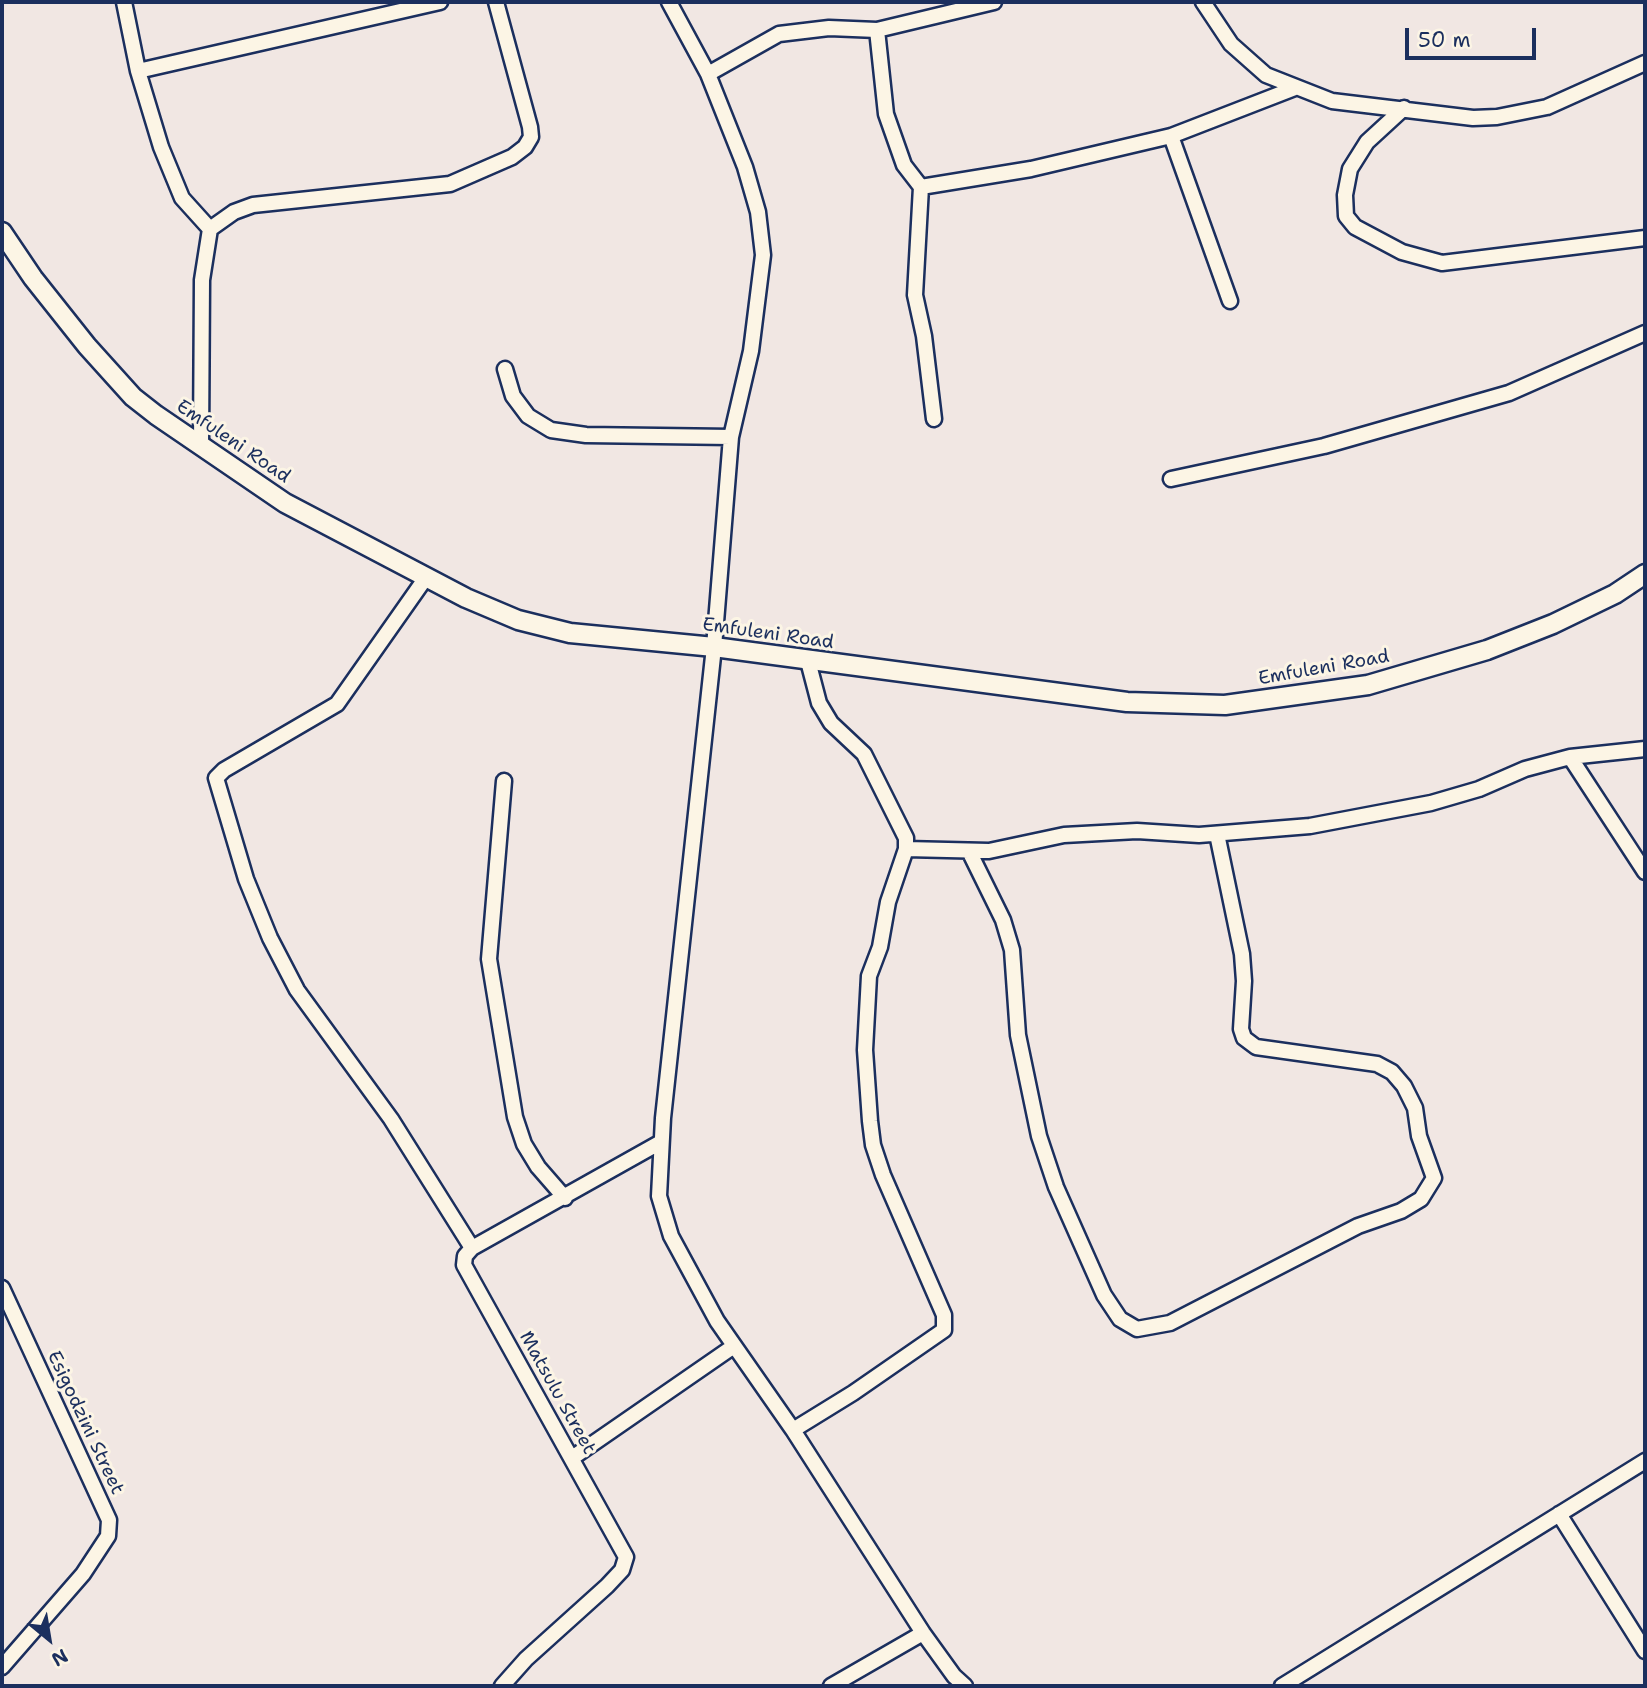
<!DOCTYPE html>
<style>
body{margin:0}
#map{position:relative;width:1647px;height:1688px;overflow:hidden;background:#f1e7e3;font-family:"Shantell Sans",sans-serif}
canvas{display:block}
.frame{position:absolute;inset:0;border:4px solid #1b2f5e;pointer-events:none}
.north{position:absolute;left:14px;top:1604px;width:70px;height:70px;-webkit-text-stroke:5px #fcf5e5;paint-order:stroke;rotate:150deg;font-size:19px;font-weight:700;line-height:28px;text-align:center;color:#1b2f5e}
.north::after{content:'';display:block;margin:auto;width:24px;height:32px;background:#1b2f5e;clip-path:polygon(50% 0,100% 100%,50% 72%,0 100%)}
.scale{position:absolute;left:1405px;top:28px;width:131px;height:32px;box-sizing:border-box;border:4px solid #1b2f5e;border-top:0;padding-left:9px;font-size:21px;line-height:24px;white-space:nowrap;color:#1b2f5e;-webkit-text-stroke:5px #fcf5e5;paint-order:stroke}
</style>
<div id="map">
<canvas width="1647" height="1688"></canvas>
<div class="frame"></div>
<div class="north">N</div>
<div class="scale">50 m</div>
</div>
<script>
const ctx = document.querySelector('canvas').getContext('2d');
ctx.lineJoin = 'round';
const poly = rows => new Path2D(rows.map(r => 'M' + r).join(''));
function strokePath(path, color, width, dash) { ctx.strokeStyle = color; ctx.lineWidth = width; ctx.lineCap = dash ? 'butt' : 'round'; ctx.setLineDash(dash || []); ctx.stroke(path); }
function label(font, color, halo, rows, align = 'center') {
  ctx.font = font + ' "Shantell Sans",sans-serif'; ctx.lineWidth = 6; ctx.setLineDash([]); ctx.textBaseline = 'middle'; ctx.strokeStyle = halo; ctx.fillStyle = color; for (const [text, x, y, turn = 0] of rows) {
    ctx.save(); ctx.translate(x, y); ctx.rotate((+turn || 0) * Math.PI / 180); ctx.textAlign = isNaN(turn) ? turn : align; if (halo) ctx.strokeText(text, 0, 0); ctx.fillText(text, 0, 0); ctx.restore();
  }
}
const minor = poly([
 [124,2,138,71,161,147,182,198,210,229],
 [669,2,708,74,745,167,758,212,763,255,751,351,731,437,714,647,663,1118,659,1196,671,1236,717,1321,793,1430,923,1633,954,1676,965,1686],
 [1203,2,1231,44,1266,75,1332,101,1473,118,1497,117,1547,107,1645,63],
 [877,30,886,114,904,165,921,187,1031,169,1171,136,1295,88],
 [138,71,440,2],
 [708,74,779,34,829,28,877,30,994,2],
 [1404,108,1367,142,1350,169,1345,195,1346,216,1355,227,1402,252,1442,263,1645,238],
 [1171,136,1230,301],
 [921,187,915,295,924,336,934,419],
 [505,369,513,396,528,416,551,430,586,435,731,437],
 [201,446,202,280,210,229,234,212,253,205,450,184,512,157,525,147,531,137,530,127,496,2],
 [1171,479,1324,446,1509,393,1645,333],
 [427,576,337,704,224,770,216,778,246,879,270,938,297,990,391,1119,472,1248],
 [1570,757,1645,872],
 [504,781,489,959,515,1117,524,1144,538,1167,565,1198],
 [906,849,989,851,1064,835,1137,831,1199,835,1310,826,1431,803,1479,789,1525,769,1570,757,1645,749],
 [969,851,1003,920,1012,950,1018,1035,1039,1136,1056,1187,1104,1295,1120,1319,1137,1329,1170,1323,1358,1226,1401,1211,1421,1199,1434,1178,1419,1136,1415,1108,1404,1086,1392,1072,1377,1064,1256,1047,1244,1038,1241,1029,1244,981,1242,954,1217,834],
 [2,1288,109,1520,108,1536,83,1574,2,1667],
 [793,1430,853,1393,944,1330,944,1315,883,1175,873,1145,870,1121,865,1050,869,976,880,947,888,902,906,849,906,838,864,754,831,723,819,703,808,661],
 [572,1458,734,1346],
 [1559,1514,1645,1651],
 [502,1686,526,1659,607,1586,622,1570,626,1557,464,1265,465,1256,472,1248,661,1142],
 [831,1686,923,1633],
 [1282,1686,1645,1461]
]);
const tertiary = poly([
 [2,232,33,278,87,346,133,397,156,415,285,503,466,598,518,620,570,633,714,647,1127,702,1225,705,1368,685,1487,650,1553,624,1615,594,1645,574]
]);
strokePath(minor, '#1b2f5e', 19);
strokePath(tertiary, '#1b2f5e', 23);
strokePath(minor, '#fcf5e5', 14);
strokePath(tertiary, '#fcf5e5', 18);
label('19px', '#1b2f5e', '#fcf5e5', [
 ["Emfuleni Road",233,442,34],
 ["Emfuleni Road",768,634,8],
 ["Emfuleni Road",1324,668,-10],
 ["Matsulu Street",557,1393,61],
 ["Esigodzini Street",85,1423,65]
]);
</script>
